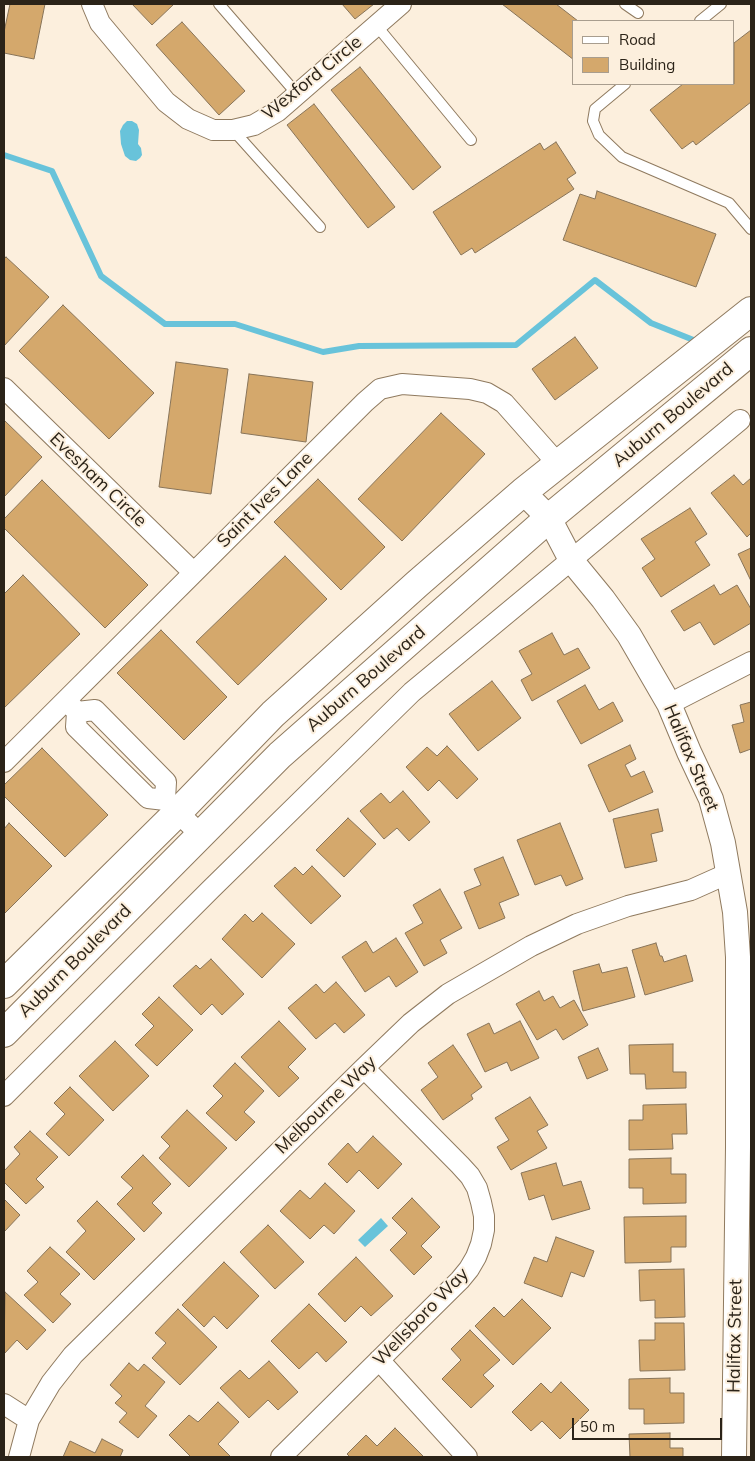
<!DOCTYPE html>
<style>
body{margin:0}
#map{position:relative;width:755px;height:1461px;overflow:hidden;background:#fcefdd;font-family:Mulish,sans-serif}
canvas{display:block}
.frame{position:absolute;inset:0;border:5px solid #2b2318;pointer-events:none}
.legend{position:absolute;left:572px;top:20px;width:162px;height:65px;box-sizing:border-box;background:#fcefdd;border:1px solid #a89d8e;margin:0;padding:6px 9px;list-style:none;font-size:15px;color:#2b2318}
.legend li{display:flex;align-items:center;gap:10px;height:25px}
.legend b{width:25px;border:1px solid #a89d8e}
.scale{position:absolute;left:572px;top:1418px;width:150px;height:22px;box-sizing:border-box;border:2px solid #2b2318;border-top:0;padding-left:6px;font-size:15px;line-height:18px;white-space:nowrap;color:#2b2318;-webkit-text-stroke:4px #fcefdd;paint-order:stroke}
</style>
<div id="map">
<canvas width="755" height="1461"></canvas>
<div class="frame"></div>
<ul class="legend">
<li><b style="height:6px;background:#fff"></b>Road</li>
<li><b style="height:14px;background:#d4a86c"></b>Building</li>
</ul>
<div class="scale">50 m</div>
</div>
<script>
const ctx = document.querySelector('canvas').getContext('2d');
ctx.lineJoin = 'round';
function paint(path, color) { ctx.fillStyle = color; ctx.fill(path, 'evenodd'); }
const poly = rows => new Path2D(rows.map(r => 'M' + r).join(''));
function strokePath(path, color, width, dash) { ctx.strokeStyle = color; ctx.lineWidth = width; ctx.lineCap = dash ? 'butt' : 'round'; ctx.setLineDash(dash || []); ctx.stroke(path); }
function label(font, color, halo, rows, align = 'center') {
  ctx.font = font + ' Mulish,sans-serif'; ctx.lineWidth = 4; ctx.setLineDash([]); ctx.textBaseline = 'middle'; ctx.strokeStyle = halo; ctx.fillStyle = color; for (const [text, x, y, turn = 0] of rows) {
    ctx.save(); ctx.translate(x, y); ctx.rotate((+turn || 0) * Math.PI / 180); ctx.textAlign = isNaN(turn) ? turn : align; if (halo) ctx.strokeText(text, 0, 0); ctx.fillText(text, 0, 0); ctx.restore();
  }
}
paint(poly([
 [127,121,132,121,137,124,139,130,138,144,141,148,142,155,140,158,136,161,130,160,125,156,121,144,120,131,123,125],
 [381,1218,388,1226,365,1247,358,1240]
]), '#68c3da');
strokePath(poly([
 [4,155,52,171,101,276,165,324,235,324,323,352,359,346,516,345,595,280,651,323,701,343]
]), '#68c3da', 6);
const building = poly([
 [10,4,45,4,34,59,4,53,4,32,10,4],
 [132,4,174,4,152,25,132,4],
 [342,4,374,4,355,19,342,4],
 [502,4,556,4,578,21,574,21,574,60,502,4],
 [182,22,245,91,219,115,156,45,182,22],
 [751,30,751,102,696,145,693,141,682,149,650,110,683,84,734,84,734,43,751,30],
 [360,67,441,167,413,190,331,90,360,67],
 [314,104,395,207,368,228,287,125,314,104],
 [556,142,576,173,567,179,574,189,475,253,472,248,461,255,433,212,540,143,544,150,556,142],
 [597,191,716,234,696,287,563,240,580,194,595,199,597,191],
 [6,257,49,297,4,346,4,259,6,257],
 [63,305,154,393,109,439,19,351,63,305],
 [575,337,598,368,555,400,532,369,575,337],
 [176,362,228,369,211,494,159,487,176,362],
 [249,374,313,382,306,442,241,433,249,374],
 [441,413,485,454,402,541,358,499,441,413],
 [4,420,42,457,4,497,4,420],
 [734,475,743,485,751,478,751,533,747,537,711,493,734,475],
 [318,479,385,547,341,590,274,522,318,479],
 [42,480,148,585,105,628,4,528,4,519,42,480],
 [690,508,707,534,695,542,710,565,661,597,642,568,655,559,641,539,690,508],
 [751,548,751,581,738,554,751,548],
 [285,556,327,599,238,685,196,642,285,556],
 [23,575,80,634,4,708,4,594,23,575],
 [714,585,720,595,737,585,751,609,751,623,714,645,700,622,684,631,671,611,714,585],
 [161,630,227,697,184,740,117,673,161,630],
 [552,633,564,655,578,648,590,668,532,701,521,680,532,674,519,651,552,633],
 [492,681,521,718,478,751,449,714,492,681],
 [585,685,599,710,613,702,623,721,581,744,557,701,585,685],
 [751,702,751,749,740,753,732,725,744,722,740,705,751,702],
 [630,745,636,759,625,765,631,777,644,771,653,792,609,812,588,765,630,745],
 [447,746,478,779,457,799,439,780,428,791,406,767,427,747,437,756,447,746],
 [42,748,108,815,65,857,4,796,4,785,42,748],
 [403,791,430,822,409,841,397,828,384,839,360,811,381,793,390,803,403,791],
 [658,809,663,831,651,834,657,861,625,868,613,819,658,809],
 [348,818,376,844,344,877,316,850,348,818],
 [9,823,52,866,4,914,4,829,9,823],
 [560,823,583,879,566,886,561,875,535,885,517,840,560,823],
 [503,857,519,895,499,903,505,918,479,929,464,892,481,885,474,869,503,857],
 [312,866,341,896,311,924,274,886,295,867,303,875,312,866],
 [440,889,462,928,440,940,447,953,424,966,405,933,423,923,413,905,440,889],
 [262,913,295,944,262,978,222,939,245,914,253,922,262,913],
 [396,938,418,972,396,987,389,976,365,992,342,957,366,941,373,953,396,938],
 [656,943,660,956,662,956,664,962,686,955,693,981,645,995,632,950,656,943],
 [211,959,244,994,222,1015,212,1004,201,1015,173,986,196,965,200,969,211,959],
 [599,964,602,973,627,967,635,997,583,1011,573,971,599,964],
 [336,982,365,1015,344,1033,335,1023,316,1039,288,1008,316,984,324,993,336,982],
 [539,991,544,1001,553,996,560,1008,574,1000,588,1025,563,1040,556,1029,537,1040,516,1004,539,991],
 [159,997,193,1030,157,1066,135,1045,154,1026,142,1014,159,997],
 [279,1021,306,1049,288,1067,299,1078,279,1097,241,1057,279,1021],
 [520,1021,539,1058,511,1071,507,1062,485,1072,467,1034,489,1023,494,1034,520,1021],
 [115,1041,149,1076,113,1111,79,1076,115,1041],
 [673,1044,673,1072,686,1072,686,1088,646,1089,645,1074,630,1074,629,1045,673,1044],
 [453,1045,482,1087,471,1095,473,1099,443,1120,421,1090,438,1077,428,1063,453,1045],
 [598,1048,608,1070,587,1079,578,1057,598,1048],
 [235,1063,264,1091,244,1112,255,1122,236,1141,206,1113,223,1096,213,1086,235,1063],
 [70,1087,104,1120,69,1156,46,1134,65,1114,54,1103,70,1087],
 [530,1097,548,1125,537,1131,547,1148,511,1170,497,1147,509,1140,495,1118,530,1097],
 [686,1104,687,1134,672,1134,673,1149,629,1150,629,1120,643,1120,643,1105,686,1104],
 [187,1110,227,1148,189,1187,159,1158,170,1146,161,1137,187,1110],
 [30,1131,58,1157,36,1179,44,1187,26,1204,4,1182,4,1171,20,1154,14,1147,30,1131],
 [373,1136,402,1164,378,1189,359,1170,347,1183,328,1164,348,1143,357,1153,373,1136],
 [143,1155,171,1184,152,1203,162,1213,144,1232,117,1204,133,1188,121,1177,143,1155],
 [671,1158,671,1174,686,1174,686,1203,643,1204,643,1188,629,1188,629,1159,671,1158],
 [556,1163,563,1186,581,1181,590,1209,552,1220,544,1195,529,1200,521,1173,556,1163],
 [325,1183,355,1211,334,1234,324,1225,310,1239,280,1211,300,1190,310,1199,325,1183],
 [412,1198,440,1227,421,1246,432,1257,414,1275,390,1250,407,1233,392,1218,412,1198],
 [4,1199,20,1215,4,1232,4,1199],
 [97,1201,135,1239,94,1280,66,1252,86,1231,77,1221,97,1201],
 [686,1216,686,1247,671,1247,671,1262,625,1263,624,1217,686,1216],
 [268,1225,304,1262,275,1289,240,1252,268,1225],
 [556,1237,594,1251,584,1277,571,1272,562,1297,524,1283,534,1257,547,1262,556,1237],
 [50,1247,80,1274,60,1294,71,1304,53,1323,24,1295,38,1282,27,1271,50,1247],
 [356,1257,393,1296,371,1316,361,1306,345,1322,318,1294,356,1257],
 [224,1262,259,1296,227,1329,214,1316,204,1327,182,1305,224,1262],
 [684,1269,685,1317,655,1318,655,1300,640,1301,639,1270,684,1269],
 [5,1292,46,1330,27,1350,17,1340,4,1354,5,1292],
 [522,1299,551,1328,513,1365,475,1326,494,1307,504,1317,522,1299],
 [309,1304,347,1342,326,1362,317,1352,299,1369,271,1341,309,1304],
 [178,1309,217,1347,180,1385,152,1358,166,1343,155,1333,178,1309],
 [655,1323,684,1323,685,1370,640,1371,639,1340,655,1340,655,1323],
 [470,1330,500,1360,483,1375,494,1386,471,1408,442,1379,461,1360,451,1349,470,1330],
 [269,1361,298,1392,278,1410,268,1400,249,1418,220,1388,240,1370,249,1379,269,1361],
 [129,1363,138,1371,144,1364,165,1382,145,1406,157,1416,138,1438,119,1422,127,1413,115,1403,122,1396,110,1385,129,1363],
 [670,1378,670,1393,684,1393,684,1423,644,1424,644,1409,629,1409,629,1379,670,1378],
 [561,1382,589,1410,560,1439,542,1421,531,1431,512,1412,541,1383,551,1393,561,1382],
 [218,1402,239,1422,218,1444,231,1457,191,1457,169,1435,189,1415,198,1422,218,1402],
 [395,1428,423,1456,422,1457,350,1457,347,1454,366,1435,377,1446,395,1428],
 [670,1433,670,1448,683,1448,683,1457,630,1457,629,1434,670,1433],
 [102,1439,123,1450,120,1457,63,1457,70,1441,95,1453,102,1439]
]);
paint(building, '#d4a86c');
strokePath(building, '#887459', 1);
const service = poly([
 [219,4,297,94],
 [625,4,638,13],
 [700,21,721,4],
 [376,25,471,140],
 [625,84,595,109,593,121,599,135,622,157,729,203,751,229],
 [233,130,320,227]
]);
const minor = poly([
 [92,4,100,23,166,102,188,119,213,130,233,130,254,125,278,111,401,4],
 [4,388,193,572],
 [66,700,77,712,76,727,148,798,165,800,201,835],
 [669,704,751,662],
 [77,712,95,710,166,782,165,800],
 [4,762,365,402,380,389,402,384,470,389,487,393,504,403,558,464],
 [4,1096,211,889,412,692,740,420],
 [379,1360,467,1457],
 [4,1404,29,1420],
 [19,1457,29,1420,51,1383,73,1355,364,1068,411,1023,448,994,531,946,577,924,628,906,691,890,729,873],
 [281,1457,460,1280,469,1269,476,1257,481,1244,484,1230,484,1216,481,1202,477,1188,470,1176,460,1165,364,1068]
]);
const tertiary = poly([
 [523,492,549,518,571,560,603,599,629,635,669,704,689,752,711,799,723,843,735,912,738,957,738,1147,734,1457]
]);
const secondary = poly([
 [4,984,178,812,273,714,417,584,523,492,751,311],
 [4,1033,280,755,549,518,751,351]
]);
strokePath(service, '#8f7a5f', 12);
strokePath(minor, '#8f7a5f', 22);
strokePath(tertiary, '#8f7a5f', 26);
strokePath(secondary, '#8f7a5f', 30);
strokePath(service, '#fff', 10);
strokePath(minor, '#fff', 20);
strokePath(tertiary, '#fff', 24);
strokePath(secondary, '#fff', 28);
label('18px', '#2b2318', '#fcefdd', [
 ["Wexford Circle",312,78,-39],
 ["Auburn Boulevard",673,415,-40],
 ["Evesham Circle",98,480,44],
 ["Saint Ives Lane",265,500,-45],
 ["Auburn Boulevard",366,679,-41],
 ["Halifax Street",691,758,67],
 ["Auburn Boulevard",75,961,-45],
 ["Melbourne Way",326,1105,-44],
 ["Wellsboro Way",421,1317,-46],
 ["Halifax Street",735,1336,-89]
]);
</script>
